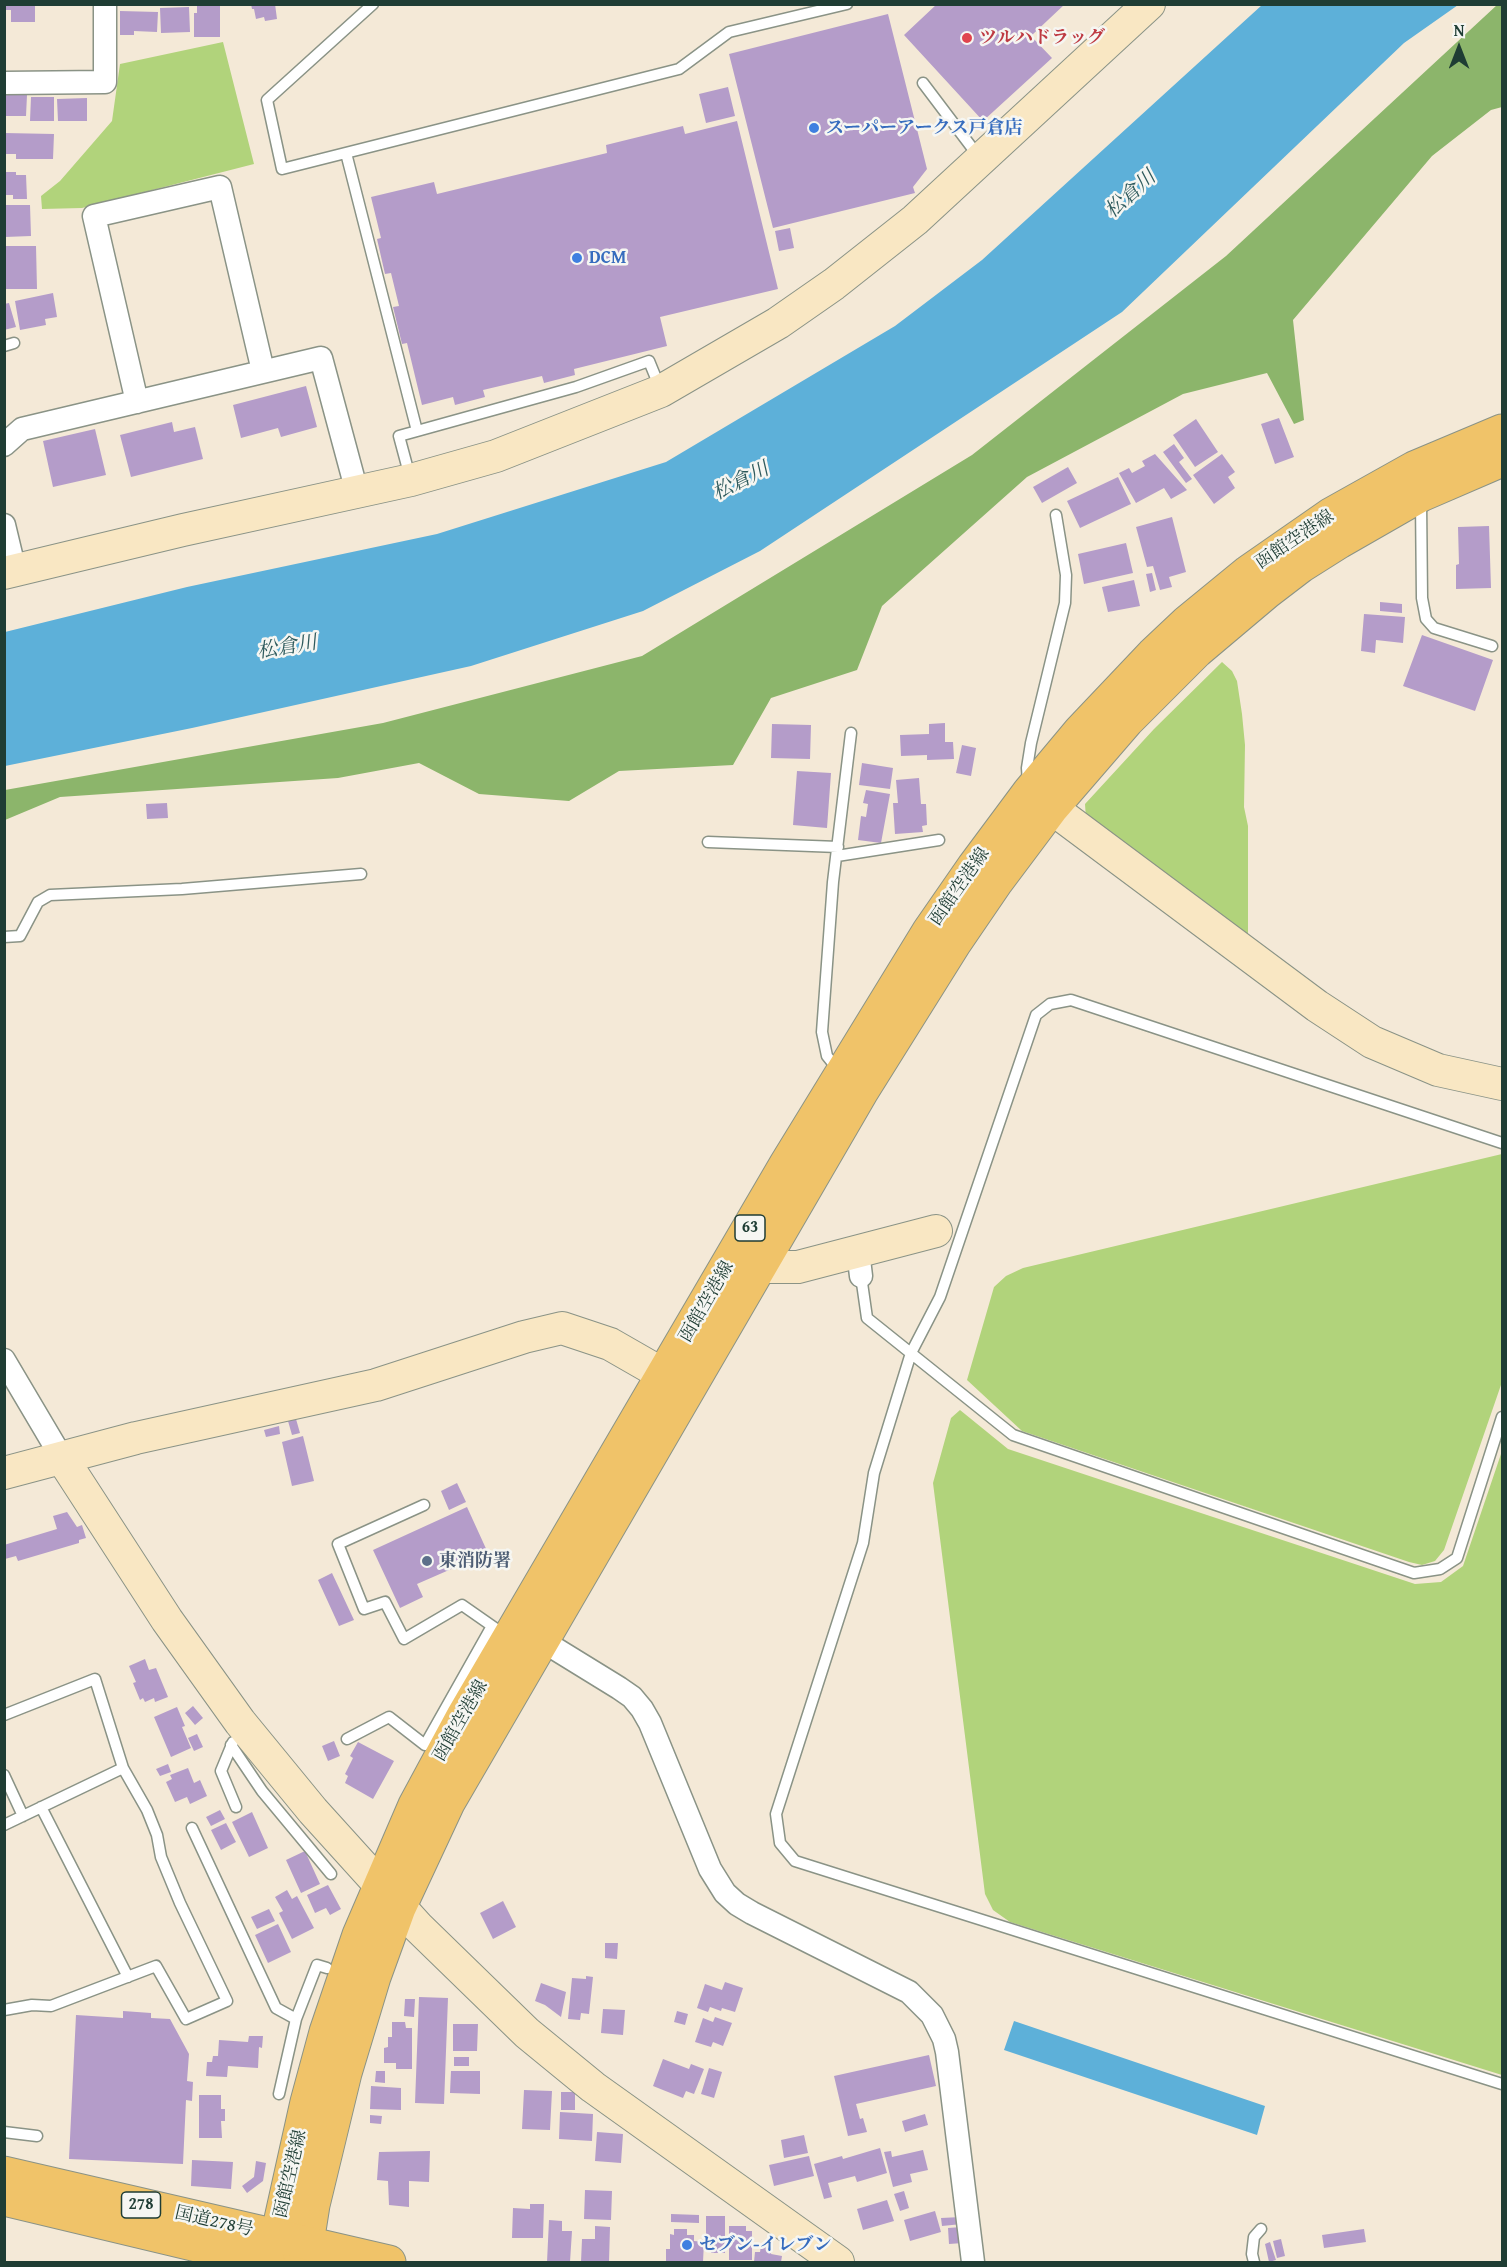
<!DOCTYPE html>
<meta charset="utf-8">
<style>
body{margin:0}
#map{position:relative;width:1507px;height:2267px;overflow:hidden;background:#f4e9d7;font-family:"Gentium Book Plus",serif}
canvas{display:block}
.frame{position:absolute;inset:0;border:6px solid #1f3d34;pointer-events:none}
.north{position:absolute;left:1429px;top:18px;width:60px;height:60px;-webkit-text-stroke:4px #f6f6f2;paint-order:stroke;rotate:0deg;font-size:16px;font-weight:700;line-height:24px;text-align:center;color:#1f3d34}
.north::after{content:'';display:block;margin:auto;width:21px;height:27px;background:#1f3d34;clip-path:polygon(50% 0,100% 100%,50% 72%,0 100%)}
</style>
<div id="map">
<canvas width="1507" height="2267"></canvas>
<div class="frame"></div>
<div class="north">N</div>
</div>
<script>
const ctx = document.querySelector('canvas').getContext('2d');
ctx.lineJoin = 'round';
function paint(path, color) { ctx.fillStyle = color; ctx.fill(path, 'evenodd'); }
const poly = rows => new Path2D(rows.map(r => 'M' + r).join(''));
function strokePath(path, color, width, dash) { ctx.strokeStyle = color; ctx.lineWidth = width; ctx.lineCap = dash ? 'butt' : 'round'; ctx.setLineDash(dash || []); ctx.stroke(path); }
function label(font, color, halo, rows, align = 'center') {
  ctx.font = font + ' "Gentium Book Plus","Noto Serif JP",serif'; ctx.lineWidth = 5; ctx.setLineDash([]); ctx.textBaseline = 'middle'; ctx.strokeStyle = halo; ctx.fillStyle = color; for (const [text, x, y, turn = 0] of rows) {
    ctx.save(); ctx.translate(x, y); ctx.rotate((+turn || 0) * Math.PI / 180); ctx.textAlign = isNaN(turn) ? turn : align; if (halo) ctx.strokeText(text, 0, 0); ctx.fillText(text, 0, 0); ctx.restore();
  }
}
paint(poly([
 [223,42,254,164,82,208,42,209,41,196,60,181,112,121,120,64],
 [1222,662,1232,671,1237,681,1242,714,1245,745,1244,807,1248,826,1248,937,1086,819,1085,804,1154,729],
 [1502,1154,1502,1382,1444,1550,1435,1561,1422,1565,1409,1562,1022,1431,967,1380,994,1287,1006,1276,1023,1268],
 [960,1410,1008,1449,1415,1584,1441,1582,1463,1566,1502,1451,1502,2075,1010,1922,993,1910,985,1894,933,1483,951,1418]
]), '#b1d37b');
paint(poly([
 [1497,5,1502,5,1502,107,1491,110,1432,156,1293,320,1304,420,1294,424,1267,373,1183,394,1027,477,882,606,857,670,771,698,733,765,619,771,569,801,479,794,419,763,338,778,60,797,5,820,5,790,383,723,642,656,972,455,1226,256]
]), '#8cb56b');
paint(poly([
 [1262,5,1458,5,1404,43,1122,312,760,551,643,611,471,666,192,728,5,766,5,632,187,587,437,534,666,462,895,326,982,260],
 [1014,2021,1265,2106,1257,2135,1004,2050]
]), '#5db0d9');
paint(poly([
 [4,4,35,4,35,22,11,22,11,10,4,10],
 [197,4,220,4,220,37,194,37,194,13,197,13],
 [251,4,275,4,277,19,265,21,264,17,256,19,254,9,252,9],
 [937,4,1065,4,1031,36,1052,58,983,121,904,35],
 [189,7,190,32,161,33,160,8],
 [120,11,158,12,157,32,134,31,134,35,120,35],
 [888,14,927,169,913,187,915,193,773,228,729,54],
 [728,87,735,116,706,123,699,94],
 [4,94,27,95,26,116,4,116],
 [31,97,54,97,54,121,30,121],
 [87,98,87,121,58,121,57,99],
 [737,121,778,289,660,317,667,346,574,369,575,375,544,383,542,376,483,390,485,397,455,405,453,397,422,405,407,343,402,344,393,307,399,306,391,273,385,274,377,239,381,238,371,197,434,182,437,194,607,153,606,145,683,126,685,134],
 [4,133,54,134,53,159,16,159,16,154,4,154],
 [4,172,16,172,16,175,26,175,27,199,13,199,13,195,4,195],
 [5,205,30,205,31,236,5,237],
 [790,228,794,248,779,251,775,231],
 [4,246,36,246,37,289,4,289],
 [53,293,57,317,45,319,46,325,20,330,15,301],
 [9,303,16,327,4,330,4,304],
 [306,386,317,427,281,437,278,428,241,438,233,405],
 [1279,418,1294,457,1275,464,1261,424],
 [1196,419,1218,452,1195,467,1173,435],
 [172,422,174,432,195,427,203,459,131,477,120,435],
 [95,429,106,475,53,487,43,441],
 [1174,444,1184,458,1179,462,1192,479,1186,483,1163,452],
 [1155,454,1187,490,1171,499,1164,488,1136,503,1119,473,1129,468,1132,473,1145,466,1142,461],
 [1222,454,1235,472,1228,477,1235,488,1214,504,1193,475],
 [1068,467,1077,483,1042,503,1033,487],
 [1118,477,1131,504,1080,528,1067,501],
 [1172,517,1186,572,1169,577,1172,587,1160,590,1153,566,1147,567,1136,527],
 [1489,526,1491,588,1456,589,1456,565,1459,564,1458,527],
 [1126,543,1133,573,1084,584,1078,554],
 [1152,573,1156,590,1150,592,1146,574],
 [1134,580,1140,606,1108,612,1102,587],
 [1380,602,1402,604,1402,613,1380,611],
 [1364,614,1405,617,1403,643,1376,640,1375,653,1361,651],
 [1422,635,1493,660,1475,711,1403,686],
 [945,723,945,742,953,742,954,759,927,760,927,755,901,756,900,735,929,734,929,724],
 [772,724,811,725,810,759,771,758],
 [962,745,976,748,971,776,956,773],
 [862,763,893,768,890,789,859,785],
 [797,771,831,773,827,828,793,825],
 [919,778,921,804,926,804,927,825,922,826,923,832,895,834,893,803,898,803,896,780],
 [866,790,890,794,881,843,858,840,861,816,866,817,868,804,863,803],
 [167,803,168,818,147,819,146,804],
 [296,1419,300,1433,292,1435,288,1421],
 [279,1426,280,1434,266,1437,264,1430],
 [303,1436,314,1481,292,1486,282,1442],
 [457,1483,466,1502,449,1510,441,1491],
 [467,1507,488,1553,417,1584,423,1597,400,1608,373,1550],
 [67,1512,77,1527,82,1525,86,1538,79,1540,79,1543,18,1561,16,1556,5,1559,4,1545,57,1529,53,1516],
 [332,1573,354,1620,339,1626,318,1580],
 [145,1659,149,1670,156,1668,168,1697,155,1702,154,1698,145,1702,143,1698,140,1700,133,1683,136,1682,129,1666],
 [193,1706,203,1718,195,1725,185,1713],
 [177,1707,185,1726,182,1727,191,1748,171,1757,154,1717],
 [197,1734,203,1747,194,1751,188,1738],
 [334,1741,340,1756,328,1761,322,1746],
 [358,1742,394,1761,373,1799,345,1783,348,1776,345,1774,353,1758,350,1756],
 [168,1764,171,1772,160,1776,156,1769],
 [188,1768,194,1783,200,1780,207,1796,190,1804,187,1797,175,1802,166,1782,172,1779,170,1775],
 [220,1810,225,1819,211,1826,206,1817],
 [252,1812,268,1848,249,1857,232,1822],
 [226,1823,236,1842,221,1850,211,1830],
 [305,1851,320,1884,301,1893,286,1860],
 [328,1885,341,1909,330,1915,326,1908,315,1913,307,1895],
 [287,1890,292,1899,297,1896,314,1928,292,1939,279,1913,283,1911,275,1897],
 [503,1901,516,1927,493,1939,480,1913],
 [269,1909,275,1921,257,1929,251,1917],
 [278,1924,291,1952,268,1963,255,1935],
 [605,1943,618,1943,617,1959,605,1958],
 [586,1976,593,1977,589,2014,581,2013,580,2020,568,2019,572,1978,586,1979],
 [725,1982,743,1988,735,2012,722,2008,721,2011,710,2007,708,2012,697,2008,705,1984,722,1990],
 [541,1983,566,1992,561,2017,545,2005,535,2001],
 [419,1997,448,1998,444,2104,415,2103],
 [405,1999,415,1999,414,2017,404,2016],
 [603,2009,625,2010,623,2035,601,2033],
 [123,2011,151,2013,151,2018,170,2019,189,2054,187,2081,193,2082,192,2101,186,2100,183,2164,69,2159,76,2015,123,2018],
 [677,2011,688,2014,685,2025,674,2022],
 [715,2017,732,2023,723,2046,713,2042,711,2047,695,2042,703,2018,713,2022],
 [392,2022,405,2022,406,2028,412,2028,412,2069,396,2069,396,2063,384,2063,384,2048,388,2047,388,2037,392,2037],
 [453,2024,478,2024,477,2051,453,2051],
 [249,2036,263,2036,262,2048,259,2047,258,2068,228,2066,227,2077,206,2076,207,2062,212,2062,213,2056,218,2056,219,2040,248,2042],
 [929,2055,936,2086,856,2104,860,2119,863,2118,867,2132,848,2136,834,2076],
 [454,2057,469,2057,469,2066,454,2066],
 [663,2059,689,2069,691,2064,704,2069,694,2094,686,2091,683,2098,653,2086],
 [709,2068,722,2072,714,2098,701,2094],
 [376,2071,385,2071,385,2083,375,2082],
 [451,2071,480,2071,480,2094,450,2093],
 [371,2086,401,2088,401,2110,370,2109],
 [524,2090,552,2091,550,2130,522,2129],
 [561,2092,575,2092,575,2110,561,2110],
 [199,2095,221,2095,221,2109,225,2109,225,2121,221,2121,222,2138,199,2138],
 [560,2112,593,2114,592,2141,559,2139],
 [925,2114,928,2125,905,2132,902,2121],
 [370,2115,382,2116,381,2124,370,2123],
 [597,2132,623,2134,621,2163,595,2161],
 [804,2135,808,2153,784,2158,781,2140],
 [880,2148,887,2173,857,2182,855,2176,828,2183,832,2197,824,2199,814,2164,842,2156,843,2159],
 [923,2150,928,2170,910,2174,912,2182,893,2187,884,2152,891,2151,892,2157],
 [430,2151,429,2182,409,2181,409,2207,389,2205,388,2181,377,2180,379,2152],
 [809,2156,814,2176,774,2186,769,2165],
 [192,2160,233,2162,231,2189,191,2186],
 [256,2161,266,2163,263,2181,247,2193,242,2186,254,2177],
 [585,2190,612,2191,611,2220,584,2219],
 [904,2191,909,2208,900,2211,894,2194],
 [887,2200,894,2221,863,2230,857,2209],
 [530,2204,544,2204,543,2238,512,2238,513,2208,530,2209],
 [935,2211,941,2232,910,2241,904,2220],
 [671,2214,699,2215,699,2223,671,2222],
 [706,2216,725,2216,725,2253,711,2253,711,2247,706,2247],
 [961,2217,962,2224,942,2226,941,2218],
 [549,2220,562,2221,562,2231,572,2231,570,2262,547,2262],
 [595,2226,610,2227,609,2262,581,2262,582,2239,595,2239],
 [729,2226,746,2226,746,2231,752,2231,752,2260,729,2260],
 [962,2227,963,2243,949,2244,948,2228],
 [674,2229,687,2229,687,2235,694,2235,694,2241,704,2242,703,2262,666,2262,666,2249,670,2249,670,2234,674,2235],
 [1364,2229,1366,2242,1324,2248,1322,2235],
 [1281,2239,1285,2256,1277,2258,1273,2241],
 [1270,2242,1276,2260,1269,2262,1265,2244],
 [761,2246,772,2247,771,2254,782,2256,781,2262,754,2262,755,2252,760,2252]
]), '#b49cc9');
const lane = poly([
 [373,4,267,100,282,169,679,69,729,32,847,4],
 [923,83,979,157],
 [346,153,417,431],
 [4,346,14,343],
 [410,477,399,436,576,387,649,361,660,388],
 [1421,501,1422,598,1426,619,1434,628,1492,646],
 [1028,782,1027,768,1031,743,1065,603,1066,575,1056,515],
 [708,842,838,847],
 [837,856,939,840],
 [4,937,20,936,38,902,50,895,182,889,361,874],
 [839,1071,827,1056,822,1032,833,882,851,733],
 [1502,1143,1071,1000,1050,1004,1036,1015,940,1297,911,1353,874,1473,863,1543,776,1814,780,1843,795,1861,1502,2084],
 [861,1276,867,1318,1013,1435,1414,1573,1440,1569,1457,1558,1502,1417],
 [424,1505,338,1544,364,1609,385,1602,404,1639,462,1605,505,1635],
 [4,1715,95,1679,123,1768],
 [347,1739,389,1717,425,1745,492,1626],
 [233,1742,221,1771,236,1807],
 [231,1745,262,1791,331,1874],
 [4,1775,23,1816],
 [41,1807,128,1977],
 [4,1825,123,1768,147,1810,157,1835,161,1857,180,1903,227,2001,186,2019,156,1966,51,2006,32,2005,4,2010],
 [192,1828,276,2008,296,2019],
 [279,2094,296,2019,317,1965,327,1968],
 [4,2132,37,2136],
 [1254,2262,1252,2254,1254,2237,1261,2229]
]);
const street = poly([
 [4,83,105,82,105,4],
 [137,402,94,216,220,187,263,371],
 [4,445,22,429,321,358,357,492],
 [4,525,15,571],
 [858,1251,861,1276],
 [4,1360,62,1458],
 [541,1640,619,1688,632,1697,642,1709,650,1723,710,1869,725,1893,737,1904,752,1913,909,1992,932,2015,944,2039,947,2052,973,2262]
]);
const secondary = poly([
 [4,573,183,530,411,480,496,456,661,391,778,323,834,284,915,220,1149,4],
 [1030,792,1317,1006,1372,1042,1438,1070,1502,1084],
 [737,1258,760,1267,798,1267,936,1231],
 [62,1458,167,1620,240,1722,313,1811,418,1927,527,2033,593,2087,838,2262],
 [4,1473,136,1438,376,1385,524,1337,562,1328,610,1344,685,1387]
]);
const primary = poly([
 [287,2262,277,2237,307,2102,326,2032,359,1935,415,1805,463,1716,786,1164,929,931,974,866,1029,792,1080,731,1153,654,1187,622,1248,572,1330,515,1414,468,1502,431],
 [292,2262,307,2243,313,2205,345,2073,374,1977,399,1908,448,1803,862,1091,954,944,997,881,1051,809,1127,721,1197,651,1267,592,1301,566,1339,542,1421,495,1502,460]
]);
const highway = poly([
 [4,2173,389,2262],
 [4,2199,268,2262]
]);
strokePath(lane, '#8a9386', 13);
strokePath(street, '#8a9386', 25);
strokePath(secondary, '#8a9386', 34);
strokePath(primary, '#8a9386', 35);
strokePath(highway, '#8a9386', 35);
strokePath(lane, '#fff', 10);
strokePath(street, '#fff', 22);
strokePath(secondary, '#f9e7c3', 32);
strokePath(primary, '#f0c369', 33);
strokePath(highway, '#f0c369', 33);
for (const [x, y, r, color] of [
 [967,38,6,"#e0444e"],
 [814,128,6,"#3f7fe0"],
 [577,258,6,"#3f7fe0"],
 [427,1561,6,"#5c6f8a"],
 [687,2245,6,"#3f7fe0"]
]) { const dot = new Path2D(); dot.arc(x, y, r, 0, 2 * Math.PI); ctx.fillStyle = color; ctx.fill(dot); strokePath(dot, '#f6f6f2', 2); }
for (const [x, y, w] of [
 [750,1228,30],
 [141,2205,39]
]) { const box = new Path2D(); box.roundRect(x - w / 2, y - 13, w, 26, 4.5); ctx.fillStyle = '#f6f6f2'; ctx.fill(box); strokePath(box, '#1f3d34', 1.5); }
label('bold 16px', '#1f3d34', null, [
 ["63",750,1228],
 ["278",141,2205]
]);
label('bold 18px', '#be3a42', '#f6f6f2', [
 ["ツルハドラッグ",979,38]
], 'left');
label('bold 18px', '#366cbe', '#f6f6f2', [
 ["スーパーアークス戸倉店",826,128],
 ["DCM",589,258],
 ["セブン-イレブン",699,2245]
], 'left');
label('18px', '#1f3d34', '#f6f6f2', [
 ["函館空港線",1295,540,-34],
 ["函館空港線",960,887,-55],
 ["函館空港線",707,1302,-60],
 ["函館空港線",461,1721,-60],
 ["函館空港線",291,2174,-77],
 ["国道278号",214,2222,13]
]);
label('bold 18px', '#4e5e75', '#f6f6f2', [
 ["東消防署",439,1561]
], 'left');
label('italic 20px', '#2e5a5d', '#f6f6f2', [
 ["松倉川",1131,195,-42],
 ["松倉川",741,482,-27],
 ["松倉川",287,648,-9]
]);
</script>
